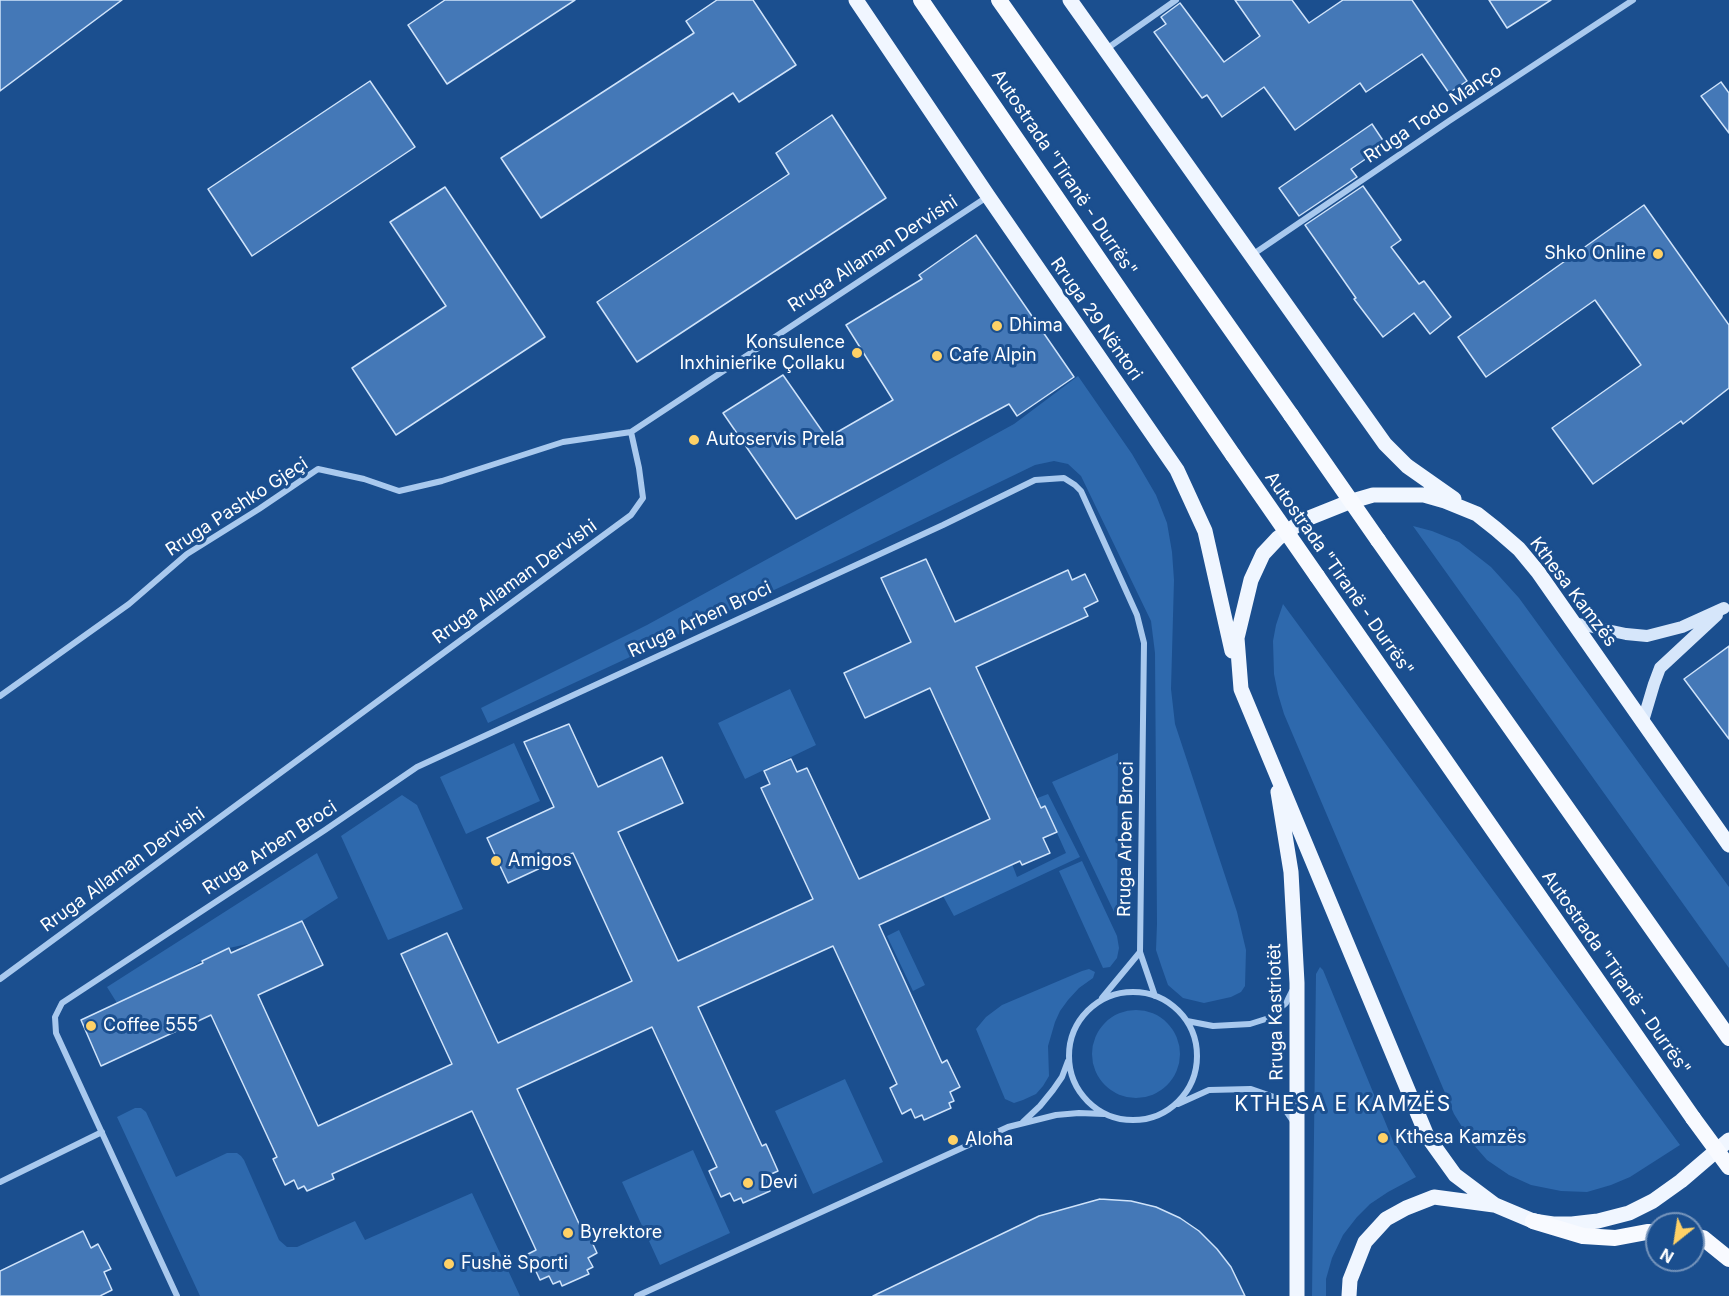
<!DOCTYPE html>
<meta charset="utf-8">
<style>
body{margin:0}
#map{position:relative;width:1729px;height:1296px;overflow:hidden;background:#1b4f8f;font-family:Inter,sans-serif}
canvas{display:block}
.north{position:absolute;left:1645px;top:1212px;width:60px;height:60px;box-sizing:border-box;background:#1b4f8f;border:2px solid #7695bc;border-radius:50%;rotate:210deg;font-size:16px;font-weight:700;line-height:24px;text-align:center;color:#fff}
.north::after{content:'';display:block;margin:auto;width:21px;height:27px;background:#ffd166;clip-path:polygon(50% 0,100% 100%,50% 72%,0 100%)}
</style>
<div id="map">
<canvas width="1729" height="1296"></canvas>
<div class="north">N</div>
</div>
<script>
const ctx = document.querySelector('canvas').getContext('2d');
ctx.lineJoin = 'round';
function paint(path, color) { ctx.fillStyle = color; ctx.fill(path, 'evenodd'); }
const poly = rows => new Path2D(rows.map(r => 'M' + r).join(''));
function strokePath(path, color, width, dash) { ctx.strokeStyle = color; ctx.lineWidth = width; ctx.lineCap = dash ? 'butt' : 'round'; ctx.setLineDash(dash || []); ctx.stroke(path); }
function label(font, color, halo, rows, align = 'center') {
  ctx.font = font + ' Inter,sans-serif'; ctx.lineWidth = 6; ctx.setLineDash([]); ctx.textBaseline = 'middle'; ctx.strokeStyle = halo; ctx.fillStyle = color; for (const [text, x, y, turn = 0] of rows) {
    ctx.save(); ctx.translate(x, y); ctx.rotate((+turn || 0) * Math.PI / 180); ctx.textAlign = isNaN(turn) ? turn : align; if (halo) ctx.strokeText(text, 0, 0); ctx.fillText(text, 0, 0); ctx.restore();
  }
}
paint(poly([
 [1078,376,1132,454,1156,495,1167,523,1172,552,1174,580,1171,689,1175,724,1237,912,1246,950,1245,986,1241,992,1231,997,1204,1003,1183,998,1168,985,1162,968,1156,950,1157,924,1155,653,1151,621,1081,476,1068,464,1054,461,1035,465,845,557,488,723,481,708,647,625,1014,424],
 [1413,526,1432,531,1459,542,1491,567,1519,598,1729,887,1729,968],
 [1283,604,1680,1145,1630,1177,1611,1185,1587,1192,1561,1191,1531,1185,1509,1175,1487,1160,1472,1143,1454,1114,1284,714,1278,694,1274,674,1273,641,1276,625],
 [790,689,816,745,745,779,718,723],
 [514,743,540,801,466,834,440,777],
 [1118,753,1117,918,1052,782],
 [1048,794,1080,857,954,916,943,896,1012,864,1017,877,1066,853,1045,806,1039,808,1035,799],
 [402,795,417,805,463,909,388,940,341,836],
 [317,853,338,898,302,921,257,942,229,948,202,961,174,977,117,1003,107,987],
 [1082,861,1117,936,1119,948,1117,958,1110,967,1103,968,1059,871],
 [899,930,925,985,913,991,887,936],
 [1320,967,1323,970,1393,1141,1416,1177,1388,1192,1370,1204,1357,1217,1343,1235,1332,1258,1326,1279,1326,1296,1312,1296,1316,974],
 [1089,969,1095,972,1093,978,1079,988,1068,1000,1060,1011,1055,1022,1048,1046,1049,1076,1043,1086,1036,1094,1023,1100,1014,1103,1005,1099,976,1029,986,1017,1002,1005,1082,971],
 '1092 1054a44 44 0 1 1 88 0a44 44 0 1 1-88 0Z',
 [845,1079,883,1162,813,1194,775,1111],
 [135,1108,141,1108,146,1112,176,1177,227,1153,237,1153,241,1156,244,1160,279,1240,287,1247,297,1247,355,1221,365,1240,472,1193,520,1296,200,1296,117,1117],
 [693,1150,730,1233,660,1265,622,1182]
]), '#2e69ad');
const building = poly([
 [0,0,122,0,0,91,0,0],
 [445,0,575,0,447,84,408,25,445,0],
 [717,0,753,0,796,65,739,102,733,93,541,218,501,158,694,33,686,21,717,0],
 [1235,0,1292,0,1309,23,1343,0,1412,0,1467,81,1449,93,1422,54,1366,92,1360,83,1295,130,1264,87,1222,117,1207,95,1202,98,1154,32,1166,24,1161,17,1180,3,1224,62,1260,36,1235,0],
 [1489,0,1551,0,1507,28,1489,0],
 [370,81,415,147,252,256,208,189,370,81],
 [1721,82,1729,93,1729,133,1701,96,1721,82],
 [832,115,886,198,637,362,597,302,789,174,776,153,832,115],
 [1372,124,1386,145,1351,169,1357,177,1299,216,1279,188,1372,124],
 [1363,186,1401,240,1391,247,1419,284,1424,281,1451,317,1430,334,1414,313,1383,337,1354,299,1356,298,1305,225,1363,186],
 [445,187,545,337,396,435,352,368,446,306,390,222,445,187],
 [1644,205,1729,325,1729,388,1683,424,1681,421,1593,484,1552,428,1641,365,1595,300,1486,377,1458,337,1644,205],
 [976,235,1074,377,1017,416,1009,404,796,519,723,413,783,375,827,438,893,400,846,325,922,279,919,275,976,235],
 [926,559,955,622,1068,570,1072,580,1085,574,1098,601,1084,608,1088,616,976,667,1041,808,1045,806,1057,832,1043,838,1050,853,1022,865,1020,861,879,925,942,1063,947,1060,960,1087,950,1092,954,1101,949,1103,951,1108,924,1120,922,1115,915,1118,911,1109,902,1114,890,1088,897,1084,833,946,698,1007,762,1146,766,1144,778,1171,769,1175,774,1184,768,1186,770,1191,743,1203,741,1198,734,1201,730,1193,721,1197,709,1171,717,1167,652,1027,517,1089,581,1228,585,1227,597,1253,588,1258,593,1267,587,1270,589,1274,562,1286,560,1281,553,1284,549,1276,540,1280,528,1254,536,1250,472,1111,332,1174,334,1179,307,1191,304,1186,298,1189,294,1180,285,1185,273,1159,277,1157,211,1015,101,1066,81,1020,203,963,202,961,229,948,231,953,302,921,323,965,258,995,318,1126,452,1064,401,954,447,933,498,1043,632,981,573,853,508,883,487,838,554,807,524,742,569,724,598,787,662,757,672,779,683,803,618,832,678,961,813,899,761,788,770,784,764,771,791,759,797,772,807,768,859,879,990,819,930,688,865,718,844,673,911,642,881,578,926,559],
 [1729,646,1729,739,1684,679,1729,646],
 [1100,1199,1131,1201,1156,1207,1180,1218,1199,1231,1217,1249,1231,1267,1245,1296,873,1296,1039,1216,1100,1199],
 [83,1231,91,1248,98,1244,111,1269,104,1272,112,1290,100,1296,0,1296,0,1271,83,1231]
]);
paint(building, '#4478b7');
strokePath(building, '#cfe3fa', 1.5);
strokePath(poly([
 [1105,50,1176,0],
 [1252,255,1449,121,1633,0],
 [0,696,129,604,187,554,259,509,318,469,364,479,399,491,442,481,563,442,631,432,987,197],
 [0,979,631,515,643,498,639,468,631,432],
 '1069 1056a64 64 0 1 1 128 0a64 64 0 1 1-128 0Z',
 [1102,998,1140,952],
 [1187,1021,1213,1026,1250,1024,1269,1018,1286,1003,1292,991],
 [1178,1104,1209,1090,1251,1089,1277,1098,1293,1121],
 [1023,1122,1040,1106,1053,1090,1062,1077,1068,1061],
 [0,1182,102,1132],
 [177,1296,56,1033,55,1017,62,1003,325,830,417,767,943,525,1035,480,1064,478,1075,485,1081,491,1137,615,1144,643,1140,952,1155,996],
 [637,1296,1008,1127,1056,1115,1079,1113,1104,1114]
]), '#a9c9ee', 6);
strokePath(poly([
 [1574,623,1626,634,1647,636,1682,627,1724,608],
 [1643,721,1654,684,1660,668,1717,615]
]), '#d6e6fa', 12);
strokePath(poly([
 [856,0,988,196,1177,470,1205,531,1232,651],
 [1070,0,1385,444,1407,466,1454,499],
 [1278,792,1291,872,1297,983,1297,1296],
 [1729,845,1538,572,1519,549,1496,529,1477,514,1445,501,1424,495,1373,495,1349,502,1304,520,1278,538,1263,554,1251,580,1237,638,1241,689,1427,1136,1455,1175,1495,1205,1533,1221,1553,1224,1572,1224,1598,1221,1629,1213,1653,1201,1681,1181,1729,1140],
 [1349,1296,1350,1280,1365,1242,1386,1219,1406,1208,1434,1197,1494,1205]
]), '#f0f6ff', 15);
strokePath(poly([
 [921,0,1233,455],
 [999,0,1291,415],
 [1378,540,1729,1038],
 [1317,576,1693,1118],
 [1533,1221,1583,1236,1615,1238,1647,1232,1657,1232],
 [1693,1236,1703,1238,1729,1259]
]), '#f8faff', 16);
strokePath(poly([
 [1291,415,1378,540],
 [1233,455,1317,576],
 [1693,1118,1729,1167]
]), '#f8faff', 16);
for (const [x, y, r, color] of [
 [1658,254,6,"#ffd166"],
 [997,326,6,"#ffd166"],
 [857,353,6,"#ffd166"],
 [937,356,6,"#ffd166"],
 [694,440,6,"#ffd166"],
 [496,861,6,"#ffd166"],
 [91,1026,6,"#ffd166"],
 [1383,1138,6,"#ffd166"],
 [953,1140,6,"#ffd166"],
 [748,1183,6,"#ffd166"],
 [568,1233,6,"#ffd166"],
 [449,1264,6,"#ffd166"]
]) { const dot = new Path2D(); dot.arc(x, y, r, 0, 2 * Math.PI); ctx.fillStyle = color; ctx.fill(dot); strokePath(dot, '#1b4f8f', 2); }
label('18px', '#fff', '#1b4f8f', [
 ["Rruga Todo Manço",1433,114,-34],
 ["Autostrada \"Tiranë - Durrës\"",1064,173,56],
 ["Rruga Allaman Dervishi",873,254,-33],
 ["Rruga 29 Nëntori",1096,319,55],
 ["Rruga Pashko Gjeçi",237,507,-33],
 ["Autostrada \"Tiranë - Durrës\"",1339,574,55],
 ["Rruga Allaman Dervishi",515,582,-36],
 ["Kthesa Kamzës",1573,592,53],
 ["Rruga Arben Broci",700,620,-25],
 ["Rruga Arben Broci",1126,839,-89],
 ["Rruga Arben Broci",270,848,-33],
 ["Rruga Allaman Dervishi",123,870,-36],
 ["Autostrada \"Tiranë - Durrës\"",1616,973,55],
 ["Rruga Kastriotët",1276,1012,-91]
]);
label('18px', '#fff', '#1b4f8f', [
 ["Shko Online",1646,254,"right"],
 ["Dhima",1009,326],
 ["Konsulence",845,343,"right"],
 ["Inxhinierike Çollaku",845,364,"right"],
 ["Cafe Alpin",949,356],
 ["Autoservis Prela",706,440],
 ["Amigos",508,861],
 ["Coffee 555",103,1026],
 ["Kthesa Kamzës",1395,1138],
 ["Aloha",965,1140],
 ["Devi",760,1183],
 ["Byrektore",580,1233],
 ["Fushë Sporti",461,1264]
], 'left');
ctx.letterSpacing = '1.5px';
label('21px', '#fff', '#1b4f8f', [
 ["KTHESA E KAMZËS",1343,1105]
]);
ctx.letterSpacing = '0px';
</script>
